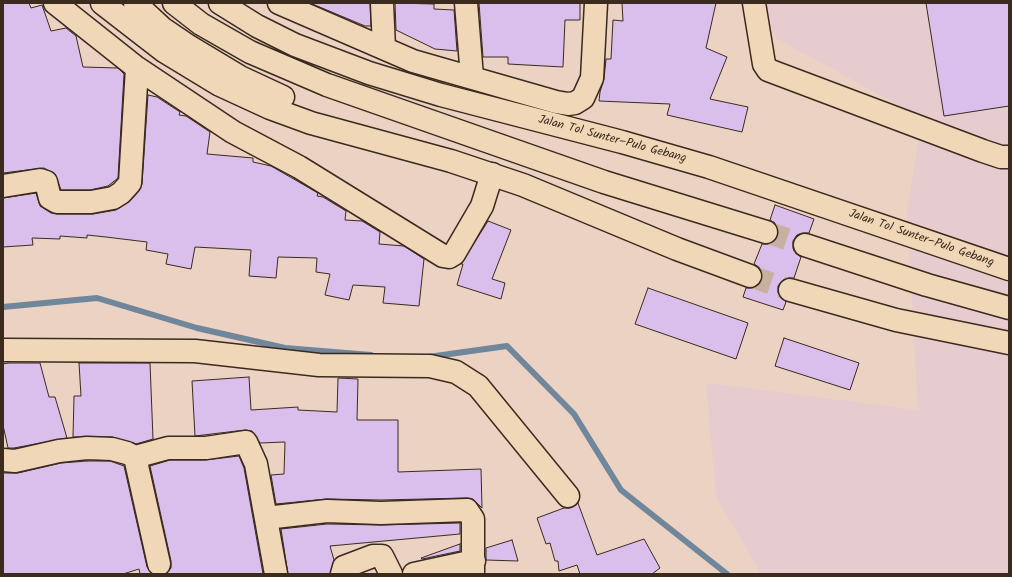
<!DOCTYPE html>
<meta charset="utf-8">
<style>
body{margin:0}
#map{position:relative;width:1012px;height:577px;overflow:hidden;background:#ebd2c2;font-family:Kalam,sans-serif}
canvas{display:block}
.frame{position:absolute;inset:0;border:4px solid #3b2a1e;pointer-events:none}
</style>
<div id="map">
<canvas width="1012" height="577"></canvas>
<div class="frame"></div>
</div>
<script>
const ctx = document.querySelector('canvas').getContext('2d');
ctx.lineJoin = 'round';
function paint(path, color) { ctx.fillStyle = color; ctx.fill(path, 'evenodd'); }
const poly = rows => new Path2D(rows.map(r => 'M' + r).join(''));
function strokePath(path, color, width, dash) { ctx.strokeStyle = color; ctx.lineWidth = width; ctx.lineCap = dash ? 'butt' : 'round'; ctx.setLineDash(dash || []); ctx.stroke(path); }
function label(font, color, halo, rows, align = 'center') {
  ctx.font = font + ' Kalam,sans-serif'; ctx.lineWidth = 3; ctx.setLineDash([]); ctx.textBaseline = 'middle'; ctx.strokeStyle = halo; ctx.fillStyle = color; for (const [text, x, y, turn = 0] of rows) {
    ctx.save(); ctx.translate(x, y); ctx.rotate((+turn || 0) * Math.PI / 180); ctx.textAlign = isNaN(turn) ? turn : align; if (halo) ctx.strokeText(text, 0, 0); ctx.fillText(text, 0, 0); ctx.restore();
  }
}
paint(poly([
 [757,3,1009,3,1009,574,761,574,716,496,706,383,918,410,907,212,922,118,776,38]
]), '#e6cccf');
strokePath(poly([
 [3,307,97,298,197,328,285,348,371,355],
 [428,357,507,346,574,414,621,490,727,574]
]), '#70869b', 6);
const building = poly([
 [3,3,29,3,31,8,42,5,51,31,66,28,76,36,83,67,118,68,124,74,118,178,108,186,90,190,61,190,55,174,44,168,3,173,3,3],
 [310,3,370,3,371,26,365,26,310,3],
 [395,3,434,4,434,9,454,10,457,51,435,49,396,30,395,3],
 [479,3,580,3,580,20,565,20,563,67,508,64,508,57,483,57,479,3],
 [622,3,716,3,706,48,727,57,710,99,748,107,742,132,667,115,670,104,599,101,600,92,604,79,606,59,611,59,613,20,623,21,622,3],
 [926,3,1009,3,1009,106,944,116,926,3],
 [148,95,157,97,180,112,179,115,186,116,210,132,207,154,253,158,253,162,271,166,318,193,317,196,323,197,346,211,345,220,362,221,380,232,379,244,404,246,424,259,419,306,383,303,385,287,353,285,349,300,325,295,330,274,316,272,317,258,278,257,276,278,249,276,251,250,195,247,191,269,166,264,168,254,146,250,147,242,106,237,87,235,87,238,60,236,60,239,32,238,33,245,3,247,3,198,36,193,40,206,51,213,57,214,93,214,116,210,130,201,139,191,142,184,148,95],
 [775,205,814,219,809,233,802,233,797,235,793,241,793,248,795,253,801,257,794,278,787,278,782,281,778,286,778,293,786,302,783,310,743,297,746,288,752,288,758,286,762,280,762,274,760,268,754,264,762,244,769,244,774,241,778,236,778,229,775,223,770,220,775,205],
 [488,221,511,230,492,279,505,283,501,299,457,285,463,264,461,264,488,221],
 [648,288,748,323,736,359,635,324,648,288],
 [784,338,859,363,850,390,775,366,784,338],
 [8,363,40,363,49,397,55,397,67,438,14,448,8,448,3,425,3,364,8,363],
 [79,363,150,363,153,439,136,444,112,437,73,437,74,396,81,396,79,363],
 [249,377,251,410,298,407,298,410,337,412,338,378,358,379,357,420,398,420,398,472,481,469,482,508,473,499,467,498,381,500,327,499,276,504,271,475,284,474,285,442,260,443,252,431,245,430,195,436,192,381,249,377],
 [239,456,244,468,263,574,166,574,171,568,171,561,150,466,170,460,206,460,239,456],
 [87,461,110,461,124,466,147,567,152,574,140,574,139,569,123,574,3,574,3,473,18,473,61,463,87,461],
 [578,503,597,555,644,539,660,568,652,574,580,574,577,565,559,571,558,561,555,561,550,543,546,544,537,518,564,508,570,508,578,503],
 [460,523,460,534,330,546,334,560,330,574,288,574,281,529,327,524,381,525,460,523],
 [512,540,518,561,486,560,486,548,512,540],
 [460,544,460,551,422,559,421,558,460,544]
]);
paint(building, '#dabeec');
strokePath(building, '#3b2a1e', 1);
strokePath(poly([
 [766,232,805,245],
 [750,276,790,290]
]), '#c8b0a1', 22, [22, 11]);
const minor = poly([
 [55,3,137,68,233,132,299,167,443,256,449,257,454,254,482,206,492,174],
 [279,3,413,61,556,102,568,104,575,103,583,98,592,78,596,3],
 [382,3,384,48],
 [466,3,472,77],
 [754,3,764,64,768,70,983,151,1001,157,1009,157],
 [3,186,40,180,46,182,50,198,57,202,91,202,113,198,121,193,130,183,137,68],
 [3,350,195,351,319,365,430,366,456,372,478,386,568,496],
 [135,457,159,564],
 [3,460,15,461,59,451,87,448,112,449,127,453,135,457,168,448,206,448,246,442,256,464,276,574],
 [266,518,327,511,381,513,467,510,473,519,473,574],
 [342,574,344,567,373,556,382,556,391,574],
 [414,574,474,561]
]);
const highway = poly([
 [102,3,164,51,220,85,270,108,311,123,451,161,523,185,677,249,750,276],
 [135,3,162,28,190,47,240,77,283,97],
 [174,3,201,24,250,52,327,85,604,182,766,232],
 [220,3,257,26,295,45,369,73,441,95,622,142,709,167,1009,269],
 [805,245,927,285,1009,308],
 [790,290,896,320,1009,343]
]);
strokePath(minor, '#3b2a1e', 25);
strokePath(highway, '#3b2a1e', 25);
strokePath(minor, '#efd7b7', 22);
strokePath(highway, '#efd7b7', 22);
label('12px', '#3b2a1e', '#efd7b7', [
 ["Jalan Tol Sunter–Pulo Gebang",612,140,15],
 ["Jalan Tol Sunter–Pulo Gebang",921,239,19]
]);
</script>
